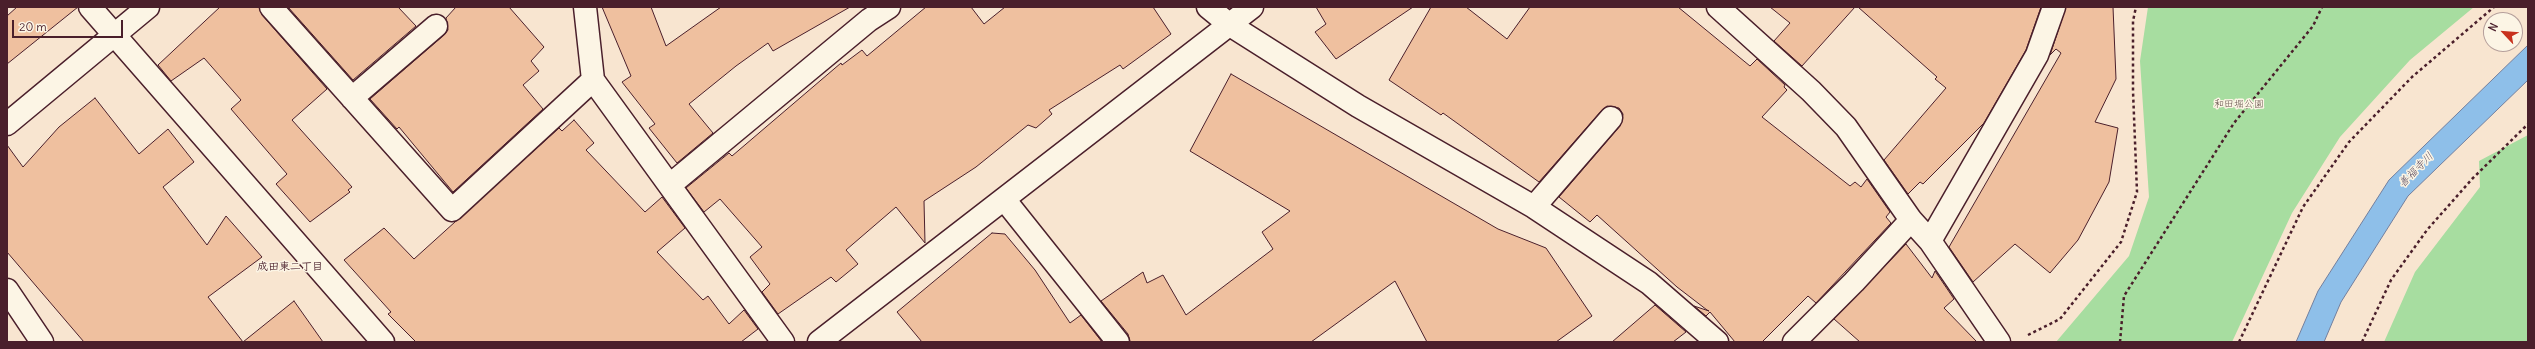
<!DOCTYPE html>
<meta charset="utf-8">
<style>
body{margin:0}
#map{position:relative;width:2535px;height:349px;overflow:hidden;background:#f8e5d0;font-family:Delius,sans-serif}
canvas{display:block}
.frame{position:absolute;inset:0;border:8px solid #4a1f2b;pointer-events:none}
.north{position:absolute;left:2483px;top:12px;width:40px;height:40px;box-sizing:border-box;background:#fcf5e5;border:1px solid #b59f9b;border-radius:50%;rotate:296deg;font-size:11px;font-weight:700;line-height:16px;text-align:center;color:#4a1f2b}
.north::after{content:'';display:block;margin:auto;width:14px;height:18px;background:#c8321e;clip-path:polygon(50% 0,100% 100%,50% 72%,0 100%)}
.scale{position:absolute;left:12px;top:20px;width:111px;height:18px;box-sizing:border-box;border:2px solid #4a1f2b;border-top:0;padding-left:5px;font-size:12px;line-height:14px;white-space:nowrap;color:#4a1f2b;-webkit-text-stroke:3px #fcf5e5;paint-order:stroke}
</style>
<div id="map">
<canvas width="2535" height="349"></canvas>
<div class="frame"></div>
<div class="north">N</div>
<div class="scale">20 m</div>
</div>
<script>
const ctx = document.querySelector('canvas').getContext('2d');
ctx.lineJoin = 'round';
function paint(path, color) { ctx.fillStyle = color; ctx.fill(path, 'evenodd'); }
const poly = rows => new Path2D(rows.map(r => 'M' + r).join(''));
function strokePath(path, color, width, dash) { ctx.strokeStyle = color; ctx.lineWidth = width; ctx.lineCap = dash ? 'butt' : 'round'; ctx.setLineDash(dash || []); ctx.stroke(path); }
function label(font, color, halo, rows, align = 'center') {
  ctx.font = font + ' Delius,"Klee One",sans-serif'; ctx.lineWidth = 3; ctx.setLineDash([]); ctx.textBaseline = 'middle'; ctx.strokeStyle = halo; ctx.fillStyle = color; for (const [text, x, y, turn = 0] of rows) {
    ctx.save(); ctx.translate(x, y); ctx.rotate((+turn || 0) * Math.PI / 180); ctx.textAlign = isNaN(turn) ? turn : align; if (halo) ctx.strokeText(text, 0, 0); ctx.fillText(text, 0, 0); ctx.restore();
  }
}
paint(poly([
 [2148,7,2474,7,2410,60,2340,137,2292,213,2232,342,2056,342,2129,256,2149,197,2140,61],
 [2528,135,2528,342,2384,342,2415,272,2480,187,2479,161]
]), '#a7dda0');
const water = poly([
 [2528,45,2528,80,2408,196,2341,302,2324,342,2296,342,2318,291,2389,180,2528,45]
]);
paint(water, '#8ebfe9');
strokePath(water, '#737f9d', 1);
const building = poly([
 [17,7,78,7,7,64,7,16,17,7],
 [220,7,259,7,262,15,327,89,292,120,352,187,348,190,350,192,310,222,276,184,287,174,231,109,241,100,204,58,171,81,158,65,220,7],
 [288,7,398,7,416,26,353,80,288,7],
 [456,7,509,7,544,47,531,61,539,71,523,85,543,109,453,192,399,127,397,129,370,99,444,35,448,30,446,18,456,7],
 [602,7,651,7,666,46,721,7,850,7,773,51,768,43,736,66,689,104,713,133,677,163,649,128,655,124,622,82,631,76,602,7],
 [926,7,971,7,984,24,1005,7,1153,7,1171,34,1123,69,1120,65,1049,110,1052,114,1036,128,1028,125,976,167,924,201,925,243,896,207,846,250,858,264,836,282,831,277,778,314,762,292,770,284,750,257,762,247,720,199,704,212,686,188,729,153,732,156,841,63,842,65,862,50,867,56,926,7],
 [1316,7,1413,7,1336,59,1315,32,1326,24,1316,7],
 [1431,7,1466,7,1507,39,1530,7,1678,7,1750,66,1757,59,1785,85,1784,87,1787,90,1762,117,1850,186,1855,182,1861,187,1867,179,1890,212,1886,217,1891,223,1816,303,1808,296,1762,342,1735,342,1710,312,1706,316,1694,306,1709,311,1707,310,1677,287,1597,215,1590,222,1559,197,1620,126,1623,114,1619,108,1607,106,1602,110,1539,182,1443,113,1441,115,1389,80,1431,7],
 [1770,7,1855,7,1802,66,1774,41,1790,23,1770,7],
 [1858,7,2041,7,2026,50,1984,123,1923,184,1920,182,1908,194,1884,160,1946,88,1935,79,1937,77,1858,7],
 [2066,7,2113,7,2116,79,2095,122,2118,128,2109,182,2078,240,2050,273,2015,244,1973,282,1949,247,2061,53,2056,49,2050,55,2066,7],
 [1231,74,1498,229,1546,248,1592,316,1556,342,1427,342,1395,281,1311,342,1130,342,1128,334,1101,301,1143,272,1147,283,1163,275,1186,315,1273,249,1262,232,1290,211,1190,151,1231,74],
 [95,98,139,154,168,129,194,162,163,187,207,245,226,216,262,257,208,297,243,342,84,342,7,252,7,145,23,167,59,127,95,98],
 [574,120,594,143,586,150,645,212,662,197,685,228,657,252,703,300,708,296,729,324,744,310,758,329,741,342,416,342,388,314,391,312,344,260,384,228,414,259,559,128,562,131,574,120],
 [992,233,1005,234,1035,270,1070,323,1081,315,1102,342,922,342,897,312,992,233],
 [1906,244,1932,278,1935,271,1954,299,1944,308,1977,342,1860,342,1834,319,1906,244],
 [294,301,323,342,243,342,294,301],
 [1655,305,1686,332,1673,342,1612,342,1655,305]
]);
paint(building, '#efc09f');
strokePath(building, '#4a1f2b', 1);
const minor = poly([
 [90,7,383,342],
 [271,7,452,210,593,80],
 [585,7,593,80,783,342],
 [1208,7,1230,25,1358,106,1534,207,1649,283,1717,342],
 [1718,7,1811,91,1846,127,1911,220,1930,241,1999,342],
 [352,98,436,26],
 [7,124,148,7],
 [670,185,869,20,889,7],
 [1004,199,1118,342],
 [1534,207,1611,118],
 [1930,241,2037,55,2054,7],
 [7,290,42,342],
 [819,342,1252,7],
 [1794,342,1854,282,1911,220]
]);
strokePath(minor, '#4a1f2b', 25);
strokePath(poly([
 [2028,335,2060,319,2121,242,2137,192,2133,91,2133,21,2136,7],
 [2120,342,2124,296,2234,123,2313,26,2322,7],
 [2239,342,2303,207,2349,142,2412,77,2494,7],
 [2362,342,2391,280,2427,230,2472,179,2528,124]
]), '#4a1f2b', 2.5, [3, 3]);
strokePath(minor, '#fcf5e5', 22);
label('10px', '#614e48', '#fcf5e5', [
 ["和田堀公園",2239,104]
]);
label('italic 11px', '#5e4f64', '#fcf5e5', [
 ["善福寺川",2416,170,-45]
]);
label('bold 11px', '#4a1f2b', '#fcf5e5', [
 ["成田東二丁目",290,267]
]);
</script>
